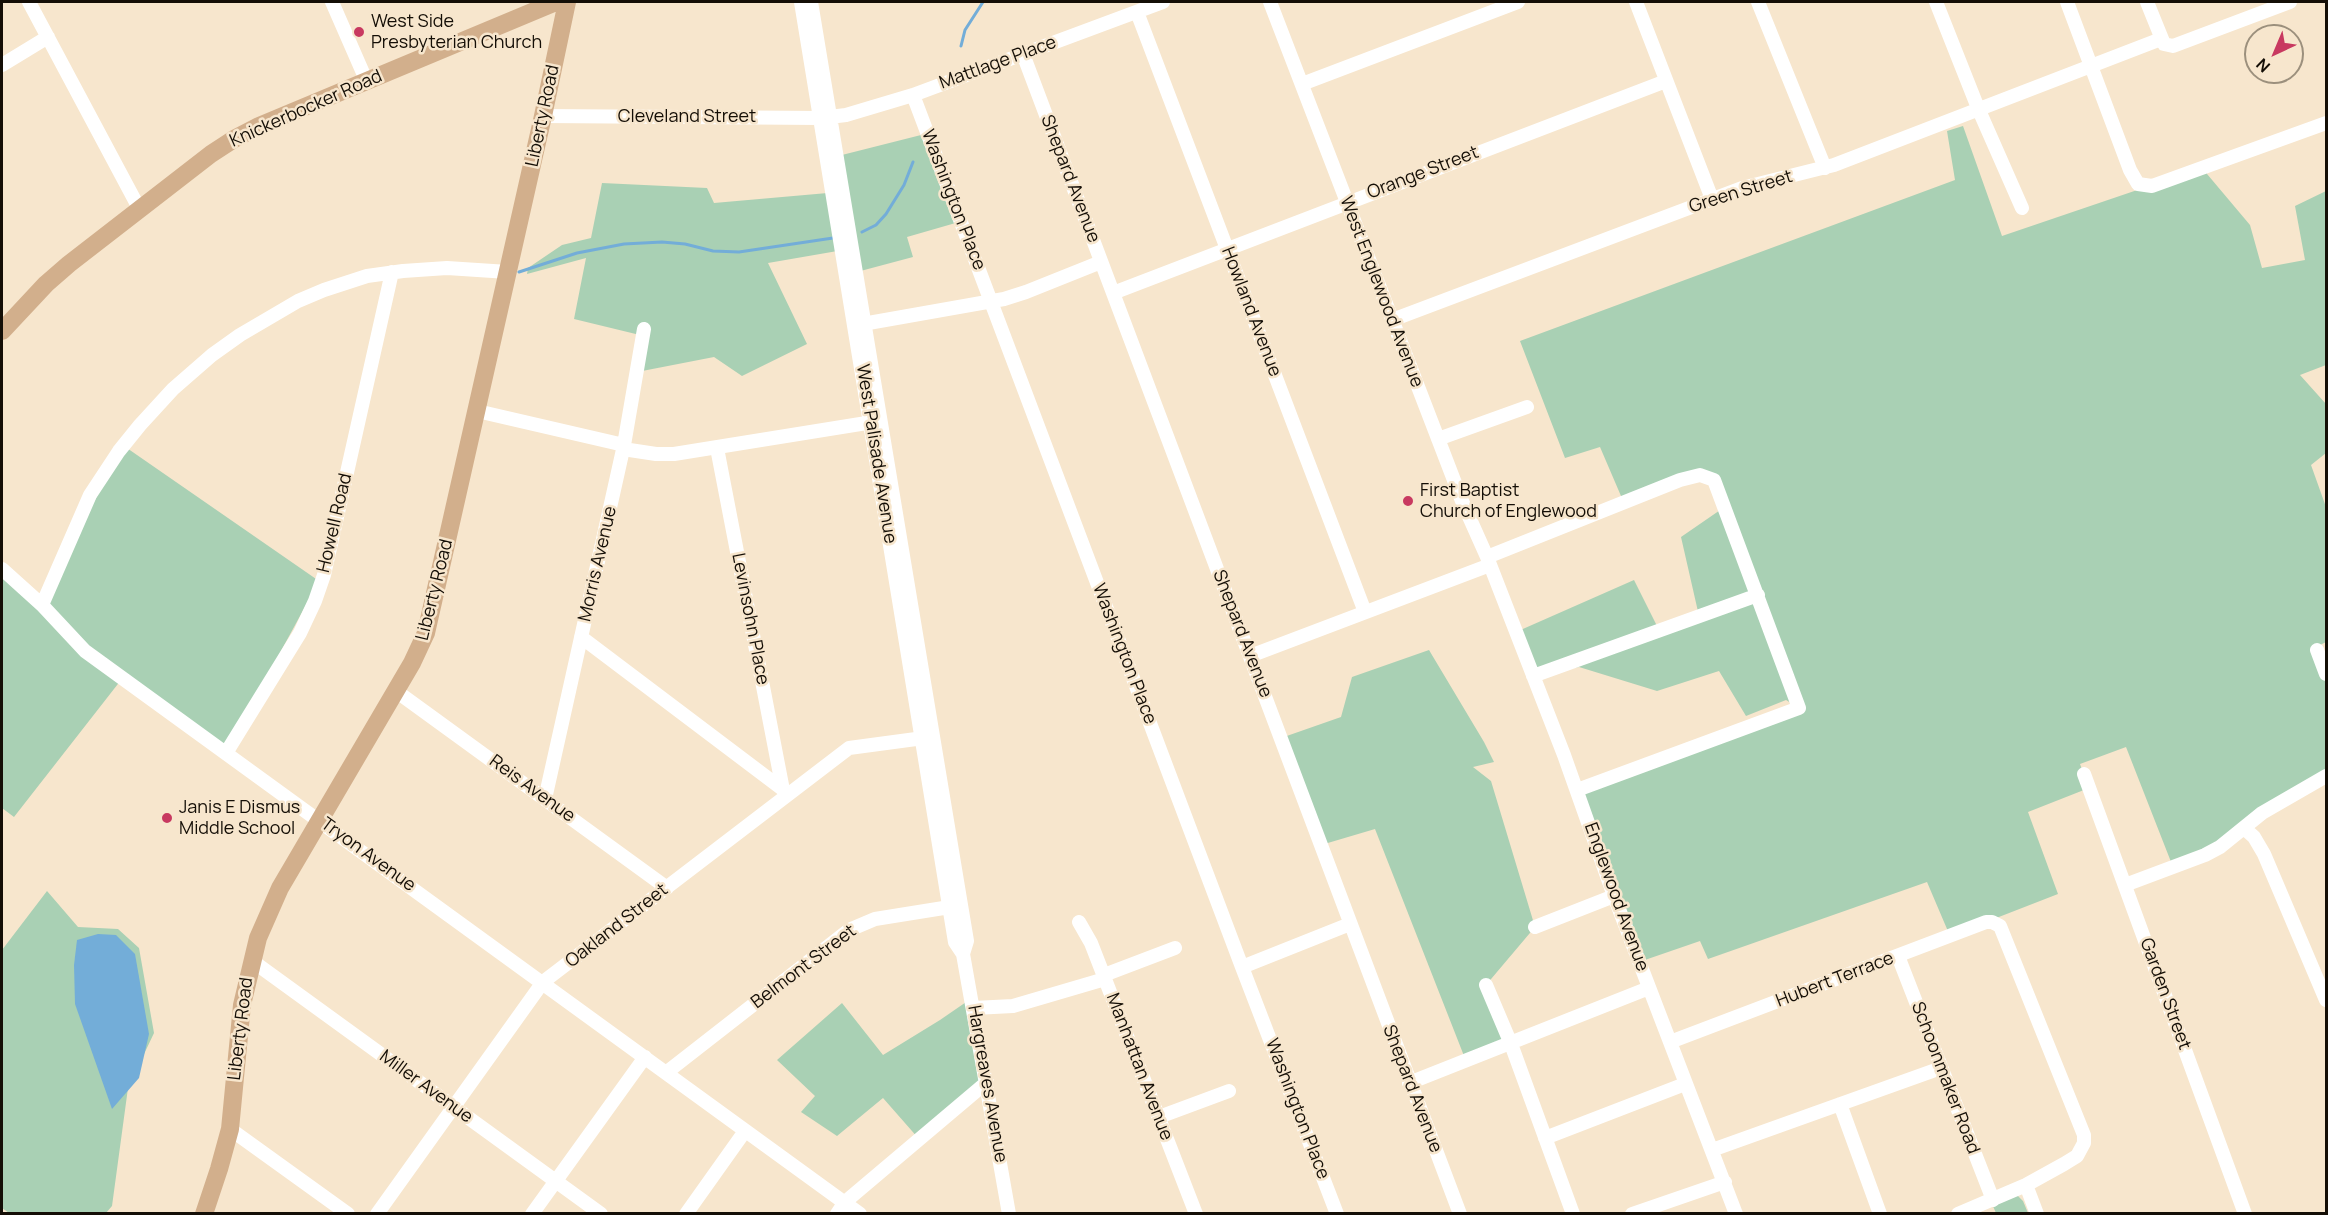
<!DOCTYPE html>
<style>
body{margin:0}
#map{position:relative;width:2328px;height:1215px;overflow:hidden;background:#f7e6cd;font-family:Manrope,sans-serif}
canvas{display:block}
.frame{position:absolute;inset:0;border:3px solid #140e06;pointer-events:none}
.north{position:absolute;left:2244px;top:24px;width:60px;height:60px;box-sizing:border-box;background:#f7e6cd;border:2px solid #9c907d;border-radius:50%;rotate:224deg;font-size:16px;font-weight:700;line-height:24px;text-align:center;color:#140e06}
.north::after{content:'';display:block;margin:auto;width:21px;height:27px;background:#c83960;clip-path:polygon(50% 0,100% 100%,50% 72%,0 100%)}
</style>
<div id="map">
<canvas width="2328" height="1215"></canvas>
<div class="frame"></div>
<div class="north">N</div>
</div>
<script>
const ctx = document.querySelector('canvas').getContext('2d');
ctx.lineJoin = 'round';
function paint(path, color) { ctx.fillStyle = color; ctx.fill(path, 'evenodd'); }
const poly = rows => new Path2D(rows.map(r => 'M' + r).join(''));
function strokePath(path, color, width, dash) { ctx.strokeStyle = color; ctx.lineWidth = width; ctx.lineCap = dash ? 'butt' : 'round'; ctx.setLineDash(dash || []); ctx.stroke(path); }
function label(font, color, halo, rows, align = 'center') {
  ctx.font = font + ' Manrope,sans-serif'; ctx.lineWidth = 5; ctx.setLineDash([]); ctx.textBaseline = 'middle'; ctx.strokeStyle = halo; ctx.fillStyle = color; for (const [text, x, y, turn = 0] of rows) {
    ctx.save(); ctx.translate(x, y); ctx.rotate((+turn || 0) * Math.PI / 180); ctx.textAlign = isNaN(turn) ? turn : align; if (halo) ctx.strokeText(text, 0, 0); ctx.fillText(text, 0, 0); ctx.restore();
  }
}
paint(poly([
 [1963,126,2002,236,2202,168,2250,225,2262,268,2305,260,2295,206,2326,191,2326,365,2300,375,2326,404,2326,453,2311,465,2326,507,2326,642,2316,647,2326,674,2326,776,2220,847,2173,867,2126,747,2080,764,2089,788,2028,812,2058,894,1950,936,1927,882,1708,959,1700,941,1639,962,1577,790,1799,708,1786,700,1746,716,1719,671,1657,691,1579,667,1533,676,1516,632,1634,580,1659,630,1699,616,1681,537,1726,506,1706,476,1624,503,1600,447,1565,458,1520,341,1955,180,1947,131],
 [925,134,959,222,907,237,913,257,853,273,849,249,768,263,807,344,742,376,714,357,637,372,644,336,574,319,586,258,527,274,528,268,562,245,591,238,602,183,707,188,714,203,839,192,834,157],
 [124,446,319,581,225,754,121,680,14,817,2,808,2,567,40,602],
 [1429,650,1484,742,1494,762,1473,767,1491,781,1535,927,1486,985,1511,1044,1466,1061,1375,829,1321,845,1281,738,1341,717,1352,677],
 [47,891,78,927,118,929,139,948,154,1033,128,1088,112,1206,106,1213,9,1213,2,1208,2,950],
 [972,998,987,1082,919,1139,883,1098,837,1136,801,1112,815,1096,777,1060,842,1003,883,1055,940,1020],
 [2013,1196,2018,1196,2023,1201,2028,1213,1996,1213,1992,1204]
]), '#a9d0b4');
paint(poly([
 [98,934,116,935,135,954,149,1034,139,1078,112,1109,75,1004,74,965,77,940]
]), '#73add8');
strokePath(poly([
 [961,46,965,30,983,2],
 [862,232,876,225,886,214,904,185,913,162],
 [519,272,577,253,624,244,662,242,685,244,713,251,739,252,833,238]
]), '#73add8', 3);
strokePath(poly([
 [29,2,140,210],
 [332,2,367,82],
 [801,2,955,942,963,954],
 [811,2,961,905,967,941,963,954,1009,1214],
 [1270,2,1462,501,1487,557,1564,755,1614,896,1736,1214],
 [1636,2,1712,199],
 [1758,2,1825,168],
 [1936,2,1978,108,2022,208],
 [2067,2,2130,170,2138,184,2152,186,2326,123],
 [2147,2,2164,44,2173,46,2290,2],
 [1137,12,1365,612],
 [1023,54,1460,1214],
 [2,65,48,37],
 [1302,84,1518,2],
 [913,95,1242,967,1337,1214],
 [543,116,821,118,846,115,913,95,1163,2],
 [1113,293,1666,81],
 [1392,320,1742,188,1834,165,2161,39],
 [857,325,1004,299,1026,292,1101,262],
 [477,411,624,445],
 [1438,439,1527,407],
 [717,448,783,790],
 [623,449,656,454,674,454,879,421],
 [1487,557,1680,480,1700,475,1714,480,1799,708,1577,790],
 [2,569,42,605,85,651,860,1214],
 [42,605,90,495,119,451,140,425,173,389,212,355,240,335,298,301,324,290,367,276,403,271,447,268,508,272],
 [581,637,785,791],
 [2317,650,2326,674],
 [1250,656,1490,565],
 [1533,676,1758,595],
 [396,691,667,888],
 [226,753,300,633,315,601,324,575,392,272],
 [2084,774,2245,1214],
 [545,799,624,445,644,329],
 [2244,828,2254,837,2264,854,2326,1000],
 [2125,885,2205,855,2220,847,2262,813,2326,776],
 [1079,922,1091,943,1105,979,1196,1214],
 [1535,927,1614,896],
 [1898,956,1993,1200],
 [251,960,601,1214],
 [1242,967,1350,924],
 [1104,975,1175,948],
 [1486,985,1511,1044,1573,1214],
 [974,1008,1013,1006,1105,979],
 [1670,1042,1986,922,1992,922,2000,926,2084,1135,2084,1143,2077,1156,2064,1164,2026,1185,1958,1214],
 [667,1072,849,930,875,919,956,906],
 [1409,1083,1649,988],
 [1840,1104,1880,1214],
 [1159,1117,1229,1091],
 [230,1129,348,1214],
 [1545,1138,1685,1084],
 [1712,1150,1941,1068],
 [2026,1185,2037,1214],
 [377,1214,543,982,849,748,931,737],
 [532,1214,645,1057],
 [686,1214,745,1131],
 [837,1214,845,1202,987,1082],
 [1632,1214,1725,1182]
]), '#fff', 14);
strokePath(poly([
 [2,331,46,284,69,264,211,154,234,139,259,126,556,2],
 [204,1214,219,1169,230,1129,242,1005,258,938,280,888,412,663,426,633,543,116,567,2]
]), '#d2af8c', 18);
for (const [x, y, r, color] of [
 [359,32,6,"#c83960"],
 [1408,501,6,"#c83960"],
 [167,818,6,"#c83960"]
]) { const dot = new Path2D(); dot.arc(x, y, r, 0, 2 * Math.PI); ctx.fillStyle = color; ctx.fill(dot); strokePath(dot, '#f7e6cd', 2); }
label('18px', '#140e06', '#f7e6cd', [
 ["West Side",371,22],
 ["Presbyterian Church",371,43],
 ["First Baptist",1420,491],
 ["Church of Englewood",1420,512],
 ["Janis E Dismus",179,808],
 ["Middle School",179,829]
], 'left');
label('18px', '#140e06', '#f7e6cd', [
 ["Mattlage Place",998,63,-20],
 ["Knickerbocker Road",306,109,-24],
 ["Liberty Road",543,116,-78],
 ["Cleveland Street",687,117],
 ["Orange Street",1423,173,-21],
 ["Shepard Avenue",1070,179,69],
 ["Green Street",1741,192,-17],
 ["Washington Place",953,200,69],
 ["West Englewood Avenue",1381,292,69],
 ["Howland Avenue",1251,312,69],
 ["West Palisade Avenue",876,454,81],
 ["Howell Road",335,523,-77],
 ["Morris Avenue",598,564,-77],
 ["Liberty Road",435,590,-76],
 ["Levinsohn Place",750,619,79],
 ["Shepard Avenue",1242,634,69],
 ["Washington Place",1124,654,69],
 ["Reis Avenue",532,789,36],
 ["Tryon Avenue",368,855,36],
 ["Englewood Avenue",1616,897,70],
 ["Oakland Street",617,926,-38],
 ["Belmont Street",804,967,-37],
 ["Hubert Terrace",1835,980,-21],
 ["Garden Street",2165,994,70],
 ["Liberty Road",241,1029,-83],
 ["Manhattan Avenue",1139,1067,69],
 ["Schoonmaker Road",1945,1078,69],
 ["Hargreaves Avenue",987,1084,80],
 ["Miller Avenue",426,1087,36],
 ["Shepard Avenue",1412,1089,69],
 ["Washington Place",1297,1109,69]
]);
</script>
